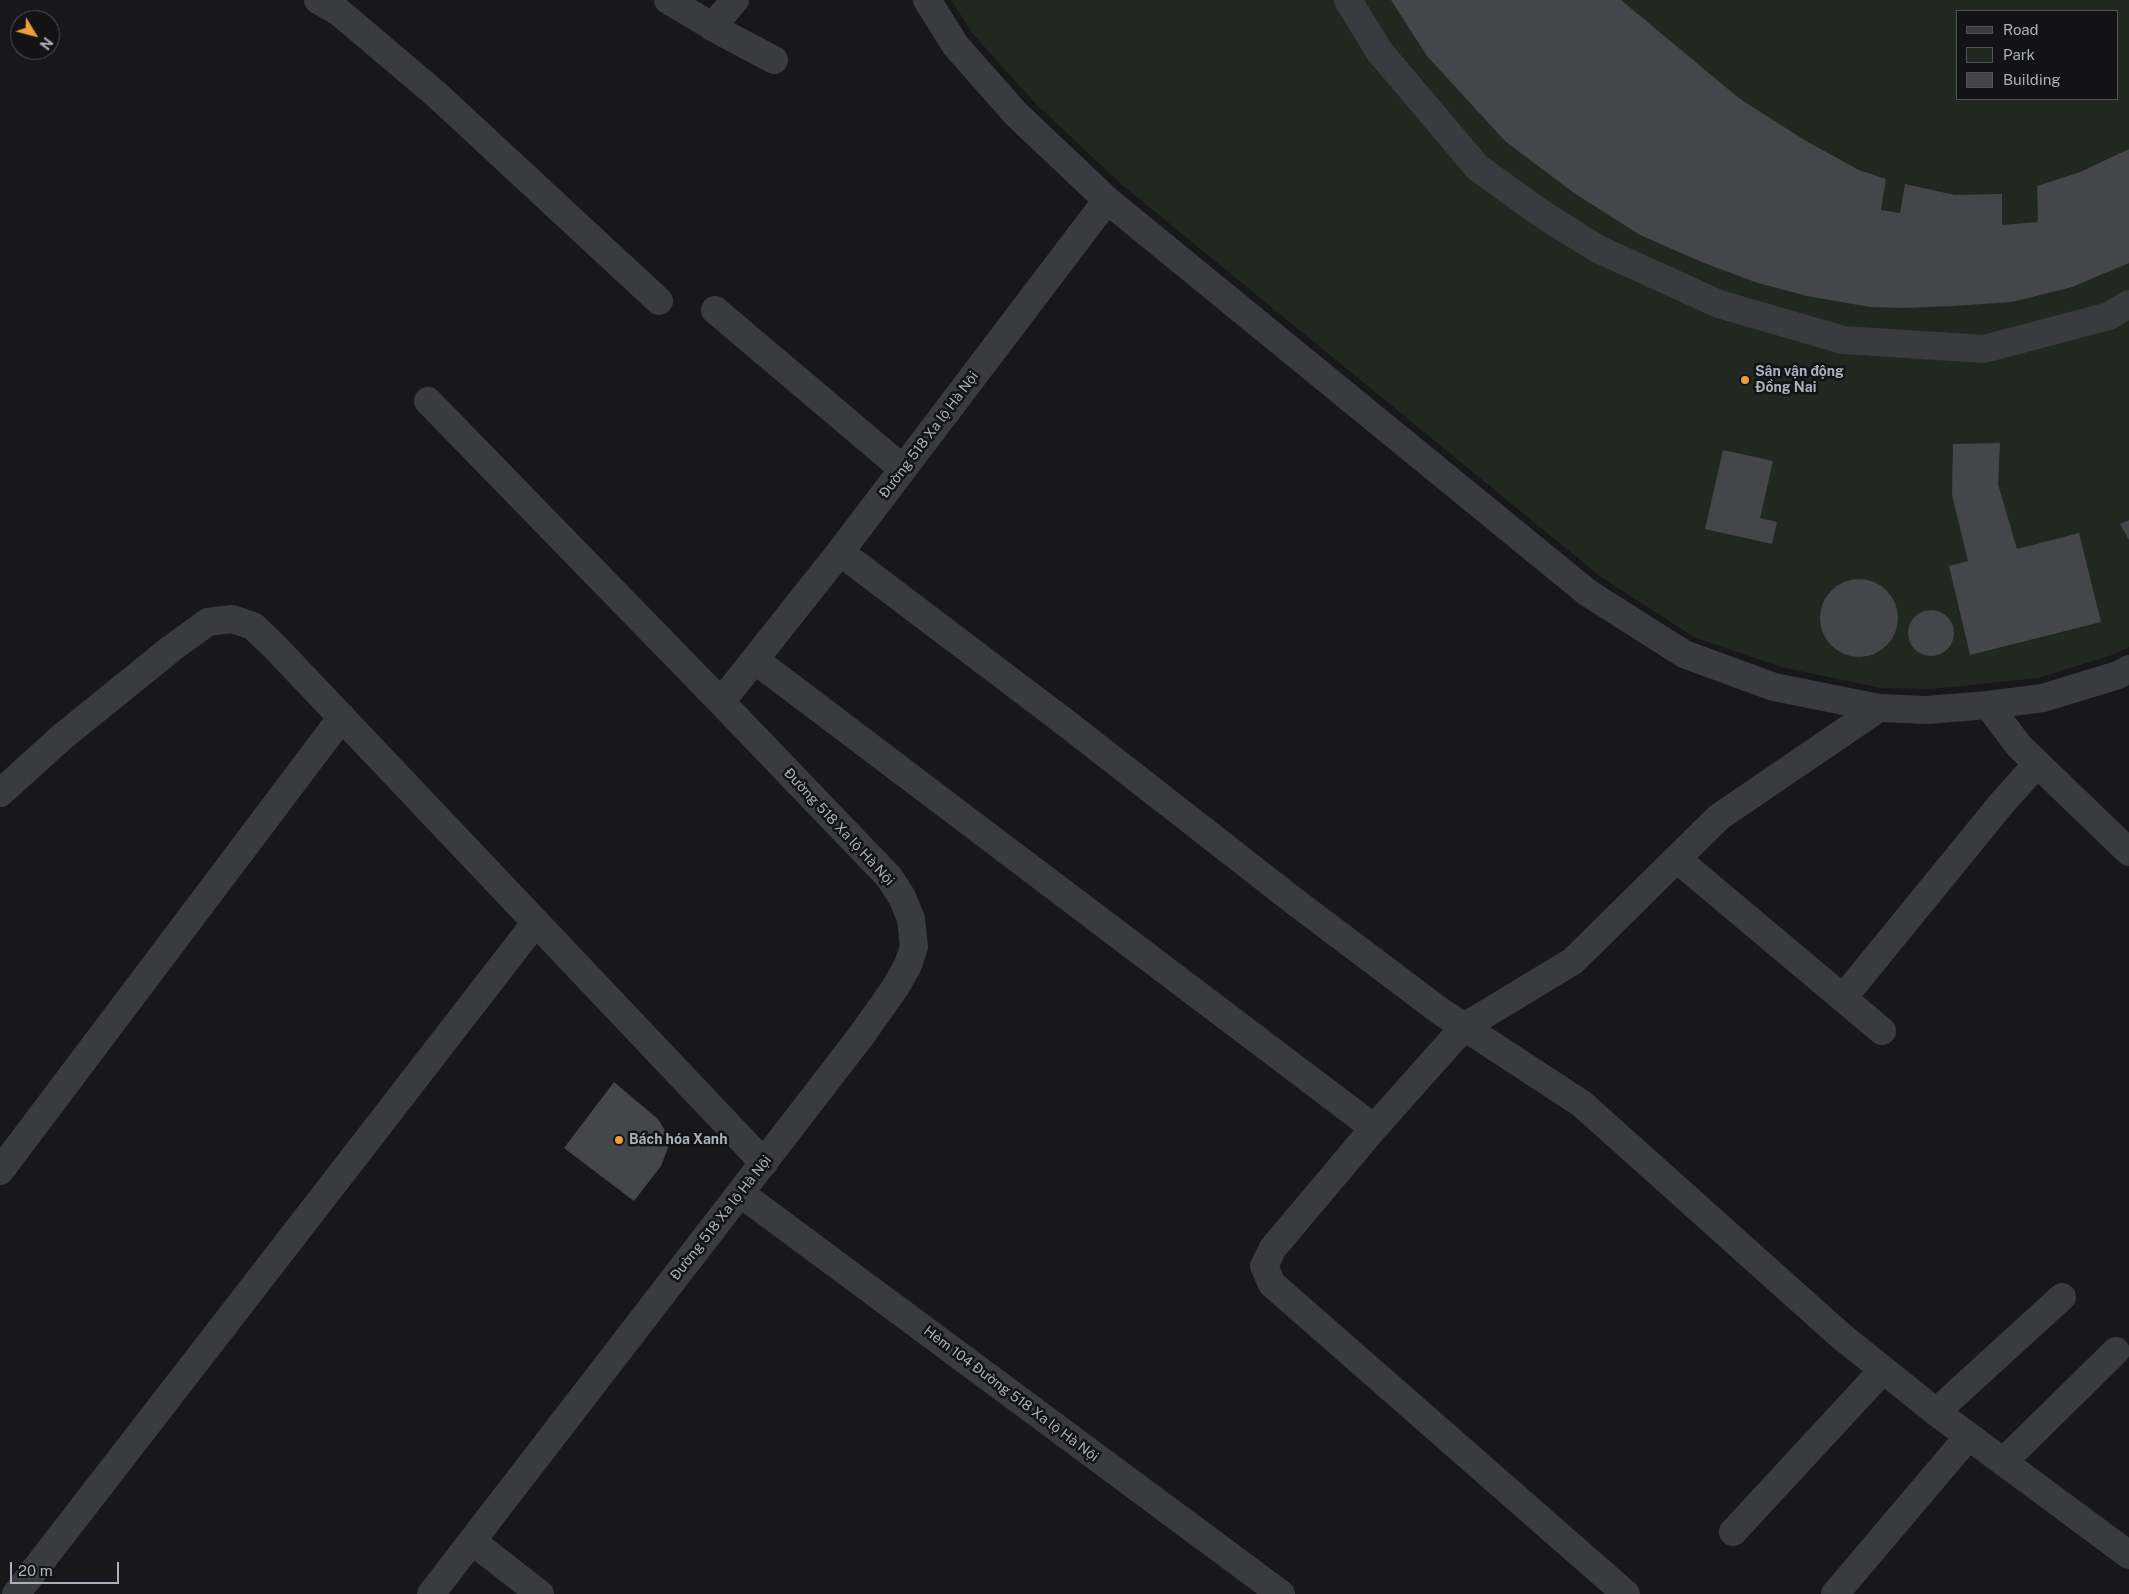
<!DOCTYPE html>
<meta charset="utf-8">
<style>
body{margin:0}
#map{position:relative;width:2129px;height:1594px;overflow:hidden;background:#18181a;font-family:"Public Sans",sans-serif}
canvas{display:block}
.legend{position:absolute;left:1956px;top:10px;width:162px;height:90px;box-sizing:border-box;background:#131315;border:1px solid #4f5257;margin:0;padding:6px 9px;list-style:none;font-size:15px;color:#aab1ba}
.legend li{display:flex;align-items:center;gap:10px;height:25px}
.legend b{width:25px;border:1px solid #4f5257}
.north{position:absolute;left:10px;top:10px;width:50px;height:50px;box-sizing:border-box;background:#131315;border:1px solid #4f5257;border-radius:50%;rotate:127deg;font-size:14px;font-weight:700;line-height:20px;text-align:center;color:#aab1ba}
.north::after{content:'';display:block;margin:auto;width:18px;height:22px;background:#f19e39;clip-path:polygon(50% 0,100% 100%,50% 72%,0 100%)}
.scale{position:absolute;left:10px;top:1562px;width:109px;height:22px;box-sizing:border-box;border:2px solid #aab1ba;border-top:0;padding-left:6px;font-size:15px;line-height:18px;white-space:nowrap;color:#aab1ba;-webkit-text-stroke:4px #131315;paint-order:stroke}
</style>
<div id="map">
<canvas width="2129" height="1594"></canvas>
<ul class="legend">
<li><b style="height:6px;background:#393b3f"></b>Road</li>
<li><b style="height:14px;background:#202820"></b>Park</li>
<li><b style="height:14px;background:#44464a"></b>Building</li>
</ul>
<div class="north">N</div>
<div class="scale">20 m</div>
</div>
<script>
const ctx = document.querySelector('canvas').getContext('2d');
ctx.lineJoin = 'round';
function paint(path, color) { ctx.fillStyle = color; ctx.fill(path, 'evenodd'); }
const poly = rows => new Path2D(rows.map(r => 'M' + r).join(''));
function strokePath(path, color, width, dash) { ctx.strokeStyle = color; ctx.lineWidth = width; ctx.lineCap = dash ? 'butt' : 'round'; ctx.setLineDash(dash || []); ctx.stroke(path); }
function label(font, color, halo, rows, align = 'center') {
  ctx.font = font + ' "Public Sans",sans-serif'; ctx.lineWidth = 5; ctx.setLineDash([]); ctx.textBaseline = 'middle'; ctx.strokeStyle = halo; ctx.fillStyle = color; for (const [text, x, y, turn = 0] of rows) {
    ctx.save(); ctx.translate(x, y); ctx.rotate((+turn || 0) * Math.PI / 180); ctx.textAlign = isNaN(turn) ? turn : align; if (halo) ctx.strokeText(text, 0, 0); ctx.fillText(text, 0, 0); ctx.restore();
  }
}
paint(poly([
 [951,0,2129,0,2129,647,2112,655,2038,678,1933,689,1881,688,1781,667,1694,637,1601,577,1121,184,1034,102,973,34],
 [1958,11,2118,11,2118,99,1958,99]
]), '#202820');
paint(poly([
 [1391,0,1621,0,1740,99,1806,141,1859,170,1886,179,1881,210,1900,213,1905,184,1955,195,2002,194,2002,225,2038,222,2037,186,2080,172,2129,149,2129,263,2072,287,2012,302,1953,306,1903,308,1870,307,1807,296,1758,283,1704,263,1640,235,1574,193,1506,142,1427,56],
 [2000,443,1998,484,2017,549,2079,533,2101,622,1970,655,1949,566,1968,561,1952,495,1953,444],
 [1723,450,1773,461,1760,518,1777,522,1772,544,1705,529],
 [2129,520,2129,540,2120,524],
 '1820 618a39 39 0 1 1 78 0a39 39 0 1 1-78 0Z',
 '1908 633a23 23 0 1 1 46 0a23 23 0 1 1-46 0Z',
 [614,1082,658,1119,667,1134,669,1145,661,1166,634,1201,564,1148]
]), '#44464a');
strokePath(poly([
 [318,0,339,12,437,95,659,301],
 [668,0,725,34,774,60],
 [927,0,956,46,1016,114,1107,200,1588,593,1684,654,1774,687,1879,708,1927,710,1988,705,2043,698,2118,675,2129,669],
 [1348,0,1379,51,1478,168,1545,216,1598,249,1719,304,1843,340,1984,349,2109,316,2129,304],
 [712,27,735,0],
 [715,310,903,469],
 [428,401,721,702],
 [840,552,1066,723,1294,901,1440,1011,1582,1104,1841,1336,1936,1412,2129,1555],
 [755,660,1374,1128,1273,1248,1264,1266,1272,1284,1626,1594],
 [1988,705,2019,746,2129,852],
 [0,793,62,737,172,648,208,622,232,619,253,626,275,647,764,1163],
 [1677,859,1882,1031],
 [1843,998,2002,803,2037,764],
 [1374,1128,1464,1027,1573,961,1719,817,1879,708],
 [0,1171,342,717],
 [740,1193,1281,1594],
 [1936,1412,2062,1297],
 [2003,1462,2116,1351],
 [1733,1532,1883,1370],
 [472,1541,540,1594],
 [16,1594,536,922],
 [431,1594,861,1036,895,988,908,965,914,947,911,919,902,897,889,877,721,702,840,552,1107,200],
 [1835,1594,1968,1437]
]), '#393b3f', 28);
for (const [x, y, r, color] of [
 [1745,380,5,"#f19e39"],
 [619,1140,5,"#f19e39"]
]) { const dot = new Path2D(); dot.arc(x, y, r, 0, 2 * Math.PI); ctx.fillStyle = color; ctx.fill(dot); strokePath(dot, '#131315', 2); }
label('bold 14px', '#aab1ba', '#131315', [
 ["Sân vận động",1755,372],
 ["Đồng Nai",1755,388],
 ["Bách hóa Xanh",629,1140]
], 'left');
label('14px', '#aab1ba', '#131315', [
 ["Đường 518 Xa lộ Hà Nội",929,435,-53],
 ["Đường 518 Xa lộ Hà Nội",839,827,47],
 ["Đường 518 Xa lộ Hà Nội",721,1218,-52],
 ["Hẻm 104 Đường 518 Xa lộ Hà Nội",1011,1394,37]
]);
</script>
